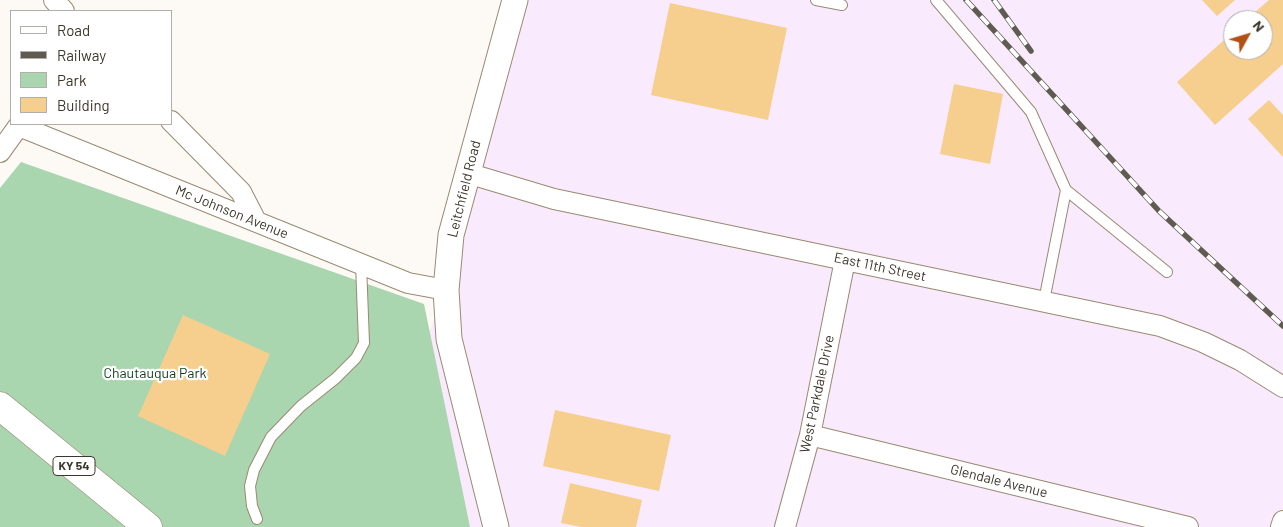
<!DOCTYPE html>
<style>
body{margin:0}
#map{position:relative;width:1283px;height:527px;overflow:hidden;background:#fdf9f4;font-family:Barlow,sans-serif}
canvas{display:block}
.legend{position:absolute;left:10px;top:10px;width:162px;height:115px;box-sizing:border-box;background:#fff;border:1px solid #b1afaa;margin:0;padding:6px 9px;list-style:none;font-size:15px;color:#3c362b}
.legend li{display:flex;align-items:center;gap:10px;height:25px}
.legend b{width:25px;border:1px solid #b1afaa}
.north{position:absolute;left:1223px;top:10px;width:50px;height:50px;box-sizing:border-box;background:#fff;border:1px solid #b1afaa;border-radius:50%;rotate:51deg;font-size:14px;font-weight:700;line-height:20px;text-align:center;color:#3c362b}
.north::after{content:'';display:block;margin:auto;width:18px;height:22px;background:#b25015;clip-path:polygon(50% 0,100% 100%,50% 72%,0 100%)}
</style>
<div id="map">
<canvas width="1283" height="527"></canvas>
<ul class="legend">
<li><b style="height:6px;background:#fff"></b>Road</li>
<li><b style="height:6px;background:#605b51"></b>Railway</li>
<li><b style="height:14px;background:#a9d5af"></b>Park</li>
<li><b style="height:14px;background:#f6cf8e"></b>Building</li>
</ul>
<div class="north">N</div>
</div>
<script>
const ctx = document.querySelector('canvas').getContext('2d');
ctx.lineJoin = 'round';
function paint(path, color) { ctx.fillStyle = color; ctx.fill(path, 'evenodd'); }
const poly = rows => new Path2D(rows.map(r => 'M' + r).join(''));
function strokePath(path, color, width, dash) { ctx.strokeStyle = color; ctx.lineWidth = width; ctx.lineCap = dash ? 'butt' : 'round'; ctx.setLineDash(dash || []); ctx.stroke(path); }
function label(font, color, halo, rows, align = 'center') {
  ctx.font = font + ' Barlow,sans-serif'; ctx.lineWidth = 4.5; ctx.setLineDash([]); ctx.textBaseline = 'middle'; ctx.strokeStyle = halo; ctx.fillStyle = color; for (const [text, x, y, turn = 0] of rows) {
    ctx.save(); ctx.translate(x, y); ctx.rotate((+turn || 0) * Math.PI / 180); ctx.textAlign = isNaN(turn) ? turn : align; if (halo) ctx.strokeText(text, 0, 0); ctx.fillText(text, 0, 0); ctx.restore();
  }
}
paint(poly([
 [528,0,1283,0,1283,527,352,527,446,290],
 [1233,20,1263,20,1263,50,1233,50]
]), '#f9eafd');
paint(poly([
 [21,162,424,304,470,527,0,527,0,188]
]), '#a9d5af');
paint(poly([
 [1202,0,1235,0,1217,16],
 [1269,0,1283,0,1283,64,1215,125,1177,82,1233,32,1233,50,1263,50,1263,20,1246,20],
 [670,3,787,28,768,120,651,95],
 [954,84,1003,94,990,164,940,154],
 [1269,100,1283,115,1283,157,1248,119],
 [183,315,270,354,225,456,138,416],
 [555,410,671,435,659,491,543,466],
 [570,483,642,500,636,527,581,527,561,523]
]), '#f6cf8e');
const service = poly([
 [816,0,842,5],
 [936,0,1031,112,1066,190,1044,301],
 [1066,190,1167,272],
 [257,519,252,506,250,486,254,470,271,437,301,406,336,378,356,358,364,343,361,264]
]);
const minor = poly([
 [54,0,64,11],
 [171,121,241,192,256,221],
 [19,126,408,283,446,290],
 [0,152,20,124],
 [467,173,554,199,1160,326,1203,342,1240,360,1283,387],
 [810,435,1188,527],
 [785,527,810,435,845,260],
 [1281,527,1283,521]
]);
const tertiary = poly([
 [496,527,449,339,446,290,451,235,515,0]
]);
const primary = poly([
 [0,406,148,527]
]);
strokePath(service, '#998a72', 12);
strokePath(minor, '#998a72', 22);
strokePath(tertiary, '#998a72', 27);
strokePath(primary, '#998a72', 29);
strokePath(service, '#fff', 10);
strokePath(minor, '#fff', 20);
strokePath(tertiary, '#fff', 25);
strokePath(primary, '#fff', 28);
const rail = poly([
 [966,0,1159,211,1283,326],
 [994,0,1031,51]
]);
strokePath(rail, '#605b51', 5.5);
strokePath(rail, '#fff', 4, [11]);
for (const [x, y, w] of [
 [74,466,42]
]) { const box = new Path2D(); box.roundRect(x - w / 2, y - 9.5, w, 19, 4); ctx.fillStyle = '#fff'; ctx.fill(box); strokePath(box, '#3c362b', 1); }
label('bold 12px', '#3c362b', null, [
 ["KY 54",74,466]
]);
label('14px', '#3c362b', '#fff', [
 ["Leitchfield Road",464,189,-76],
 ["Mc Johnson Avenue",232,212,22],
 ["East 11th Street",880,267,12],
 ["West Parkdale Drive",817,394,-78],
 ["Glendale Avenue",999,481,14]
]);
label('14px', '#0f3b1a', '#fff', [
 ["Chautauqua Park",155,373]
]);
</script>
